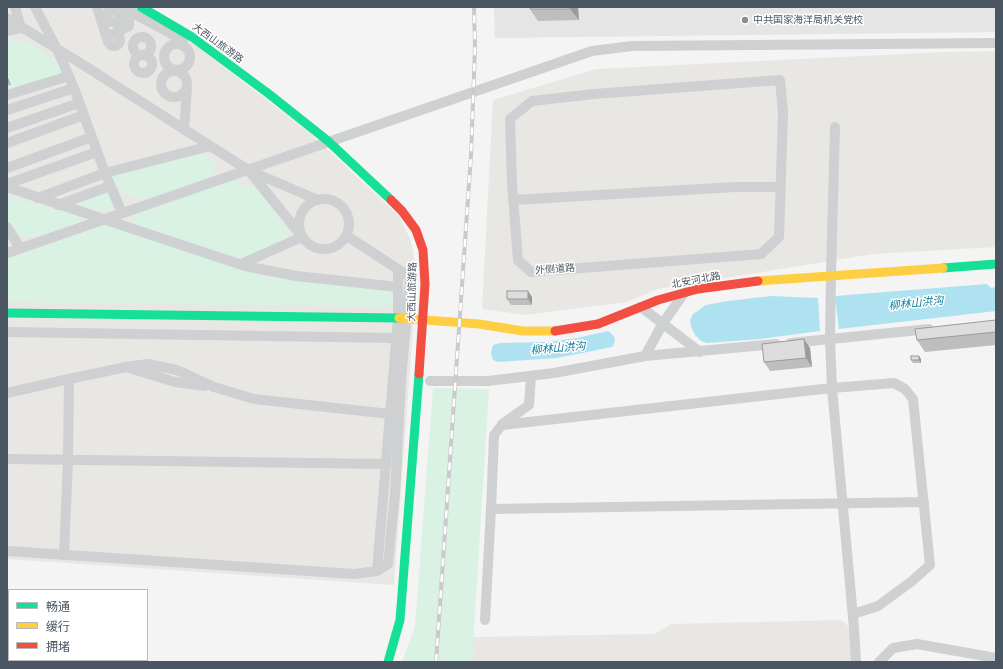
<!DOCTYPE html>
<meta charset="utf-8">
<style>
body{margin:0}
#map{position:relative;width:1003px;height:669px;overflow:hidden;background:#f4f4f4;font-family:Commissioner,"Noto Sans SC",sans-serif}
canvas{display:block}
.frame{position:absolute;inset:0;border:8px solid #4a5661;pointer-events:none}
.legend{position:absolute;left:8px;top:589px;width:140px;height:72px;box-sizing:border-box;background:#fff;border:1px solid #b7bbc0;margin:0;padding:5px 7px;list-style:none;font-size:12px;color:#4a5661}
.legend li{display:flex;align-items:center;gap:8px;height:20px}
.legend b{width:20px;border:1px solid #b7bbc0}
</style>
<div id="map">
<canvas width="1003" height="669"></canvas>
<div class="frame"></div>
<ul class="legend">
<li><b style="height:5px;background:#16e098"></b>畅通</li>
<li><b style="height:5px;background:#ffcf43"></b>缓行</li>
<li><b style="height:5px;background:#f24e42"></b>拥堵</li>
</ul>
</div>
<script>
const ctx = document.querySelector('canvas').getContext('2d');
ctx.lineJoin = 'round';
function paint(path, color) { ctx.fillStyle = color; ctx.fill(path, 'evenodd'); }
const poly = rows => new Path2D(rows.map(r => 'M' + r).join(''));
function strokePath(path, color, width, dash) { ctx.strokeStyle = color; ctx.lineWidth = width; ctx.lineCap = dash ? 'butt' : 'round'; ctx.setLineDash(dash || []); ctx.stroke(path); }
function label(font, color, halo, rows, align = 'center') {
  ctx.font = font + ' Commissioner,"Noto Sans SC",sans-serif'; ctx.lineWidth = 3; ctx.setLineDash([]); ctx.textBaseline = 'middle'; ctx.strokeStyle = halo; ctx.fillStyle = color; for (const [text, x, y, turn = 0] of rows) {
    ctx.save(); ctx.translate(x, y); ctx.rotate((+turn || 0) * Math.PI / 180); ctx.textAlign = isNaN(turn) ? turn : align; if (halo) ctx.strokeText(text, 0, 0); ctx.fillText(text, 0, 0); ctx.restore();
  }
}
paint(poly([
 [7,7,131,7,185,37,311,134,399,216,411,241,417,275,394,585,7,559],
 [996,51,996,247,873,254,658,289,627,302,526,315,482,309,493,100,596,69,944,52],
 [842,620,850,628,861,662,472,662,473,637,654,634,671,624]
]), '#e8e7e3');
paint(poly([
 [494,7,996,7,996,32,495,38]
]), '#e6e5e6');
paint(poly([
 [7,38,29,42,59,63,63,73,7,92],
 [203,153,213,159,217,164,214,173,208,178,150,199,139,200,124,194,114,183,111,175],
 [234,180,261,190,289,233,289,238,243,259,141,228,135,225,133,218,135,213],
 [106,191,112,201,112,207,109,210,102,212,72,203],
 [7,195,78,216,80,217,80,222,32,238,22,237,14,230,7,218],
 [106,224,267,277,388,290,391,292,394,297,393,304,384,307,7,302,7,259],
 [433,388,489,389,472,662,402,662,415,626]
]), '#d9f2e3');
paint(poly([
 [987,284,991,288,996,287,996,311,839,329,835,296],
 [771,296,818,298,820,331,760,339,707,343,701,341,695,335,691,327,690,320,693,314,706,305,728,301],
 [608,331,612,334,615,338,614,344,612,347,557,358,498,362,493,360,491,353,493,345,500,343,547,342,577,338]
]), '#aee2f0');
strokePath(poly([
 [35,7,57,49,74,88,105,173,122,213],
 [97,7,108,42],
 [122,7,183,40],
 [7,18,85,66,248,170,318,200],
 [118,20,117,24,119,28,123,29,129,26,129,21,126,18,121,17,118,20,114,22,110,22,106,17,107,13,110,10,115,10,119,15,118,20],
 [7,31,21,28,15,7],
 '108 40a6 6 0 1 1 12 0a6 6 0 1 1-12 0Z',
 '133 46a9 9 0 1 1 18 0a9 9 0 1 1-18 0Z',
 '164 57a13 13 0 1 1 26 0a13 13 0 1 1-26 0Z',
 '134 64a9 9 0 1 1 18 0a9 9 0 1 1-18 0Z',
 '161 84a13 13 0 1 1 26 0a13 13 0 1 1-26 0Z',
 [780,80,783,113,779,237,761,254,531,272,518,260,512,184,510,119,532,101,594,94,780,80],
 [7,95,69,76],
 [7,110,74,88],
 [835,127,831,275,830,339,832,388,854,628,856,662],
 [7,128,79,103],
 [184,130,187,88],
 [7,143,84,115],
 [7,168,92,137],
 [250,172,300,234],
 [7,184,97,152],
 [7,187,245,266,296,276,398,287],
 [38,198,105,173,210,146],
 '299 224a25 25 0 1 1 50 0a25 25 0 1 1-50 0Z',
 [513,200,735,187,780,187],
 [58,205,110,186],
 [7,227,20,248],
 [7,253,592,51,632,46,996,43],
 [241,264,302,237],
 [641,307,700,352],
 [7,332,395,338],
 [791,343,929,329],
 [645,356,663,323,685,292],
 [129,368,175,382,205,386],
 [430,381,488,381,554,373,645,356,776,344],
 [7,393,69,379,126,367,148,364,177,370,214,387,254,399,390,414],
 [502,424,529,405,531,376],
 [7,459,387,464],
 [491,509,924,502],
 [7,551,354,574,377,571,388,564,395,493,401,381,410,277,347,236],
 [64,555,68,459,69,379],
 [377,571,398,318,398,270],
 [485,620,491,509,494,435,502,425,832,388,894,383,905,389,913,399,930,565,912,581,878,606,853,614],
 [879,662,893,648,917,644,996,658]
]), '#ced0d2', 10);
strokePath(poly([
 [141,7,192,37,269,94,328,141,391,200],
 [943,268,996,264],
 [7,313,399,318],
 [388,662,400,620,419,374]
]), '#16e098', 9);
strokePath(poly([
 [758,281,943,268],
 [399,318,479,324,523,331,555,331]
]), '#ffcf43', 9);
strokePath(poly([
 [391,200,402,211,416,230,423,250,425,284,419,374],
 [555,331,598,324,658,300,698,289,758,281]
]), '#f24e42', 9);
const rail = poly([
 [436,662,471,155,475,48,474,7]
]);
strokePath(rail, '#c9cacc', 4);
strokePath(rail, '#fff', 2.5, [8]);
paint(poly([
 [578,7,579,20,538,21,530,9],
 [7,76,11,85,7,86],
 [532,297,532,305,511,305,507,299],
 [996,320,996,345,925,352,917,340],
 [810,348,812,367,770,371,764,362],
 [921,359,921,363,913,363,911,360]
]), '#bebebf');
paint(poly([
 [570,7,578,7,579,20,570,9],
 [7,76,11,85,7,79],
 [528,291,532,297,532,305,528,299],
 [804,339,810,348,812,367,806,358],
 [919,356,921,359,921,363,919,360]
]), '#9b9b9b');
const building = poly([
 [530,7,570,7,570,9,530,9,530,7],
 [507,291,528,291,528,299,507,299,507,291],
 [996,320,996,332,917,340,915,329,996,320],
 [804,339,806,358,764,362,762,344,804,339],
 [911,356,919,356,919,360,911,360,911,356]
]);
paint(building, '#ddddde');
strokePath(building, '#9b9b9b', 1);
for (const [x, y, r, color] of [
 [745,20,4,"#868d94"]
]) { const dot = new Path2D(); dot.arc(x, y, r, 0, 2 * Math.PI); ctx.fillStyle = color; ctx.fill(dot); strokePath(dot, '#fff', 1.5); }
label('10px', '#4a5661', '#fff', [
 ["中共国家海洋局机关党校",753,20]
], 'left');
label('10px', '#4a5661', '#fff', [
 ["大西山旅游路",218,43,36],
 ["外侧道路",555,269,-4],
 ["北安河北路",696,280,-11],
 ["大西山旅游路",412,292,-89]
]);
label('italic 11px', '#0c7c9b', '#fff', [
 ["柳林山洪沟",916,303,-6],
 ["柳林山洪沟",558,348,-5]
]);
</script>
